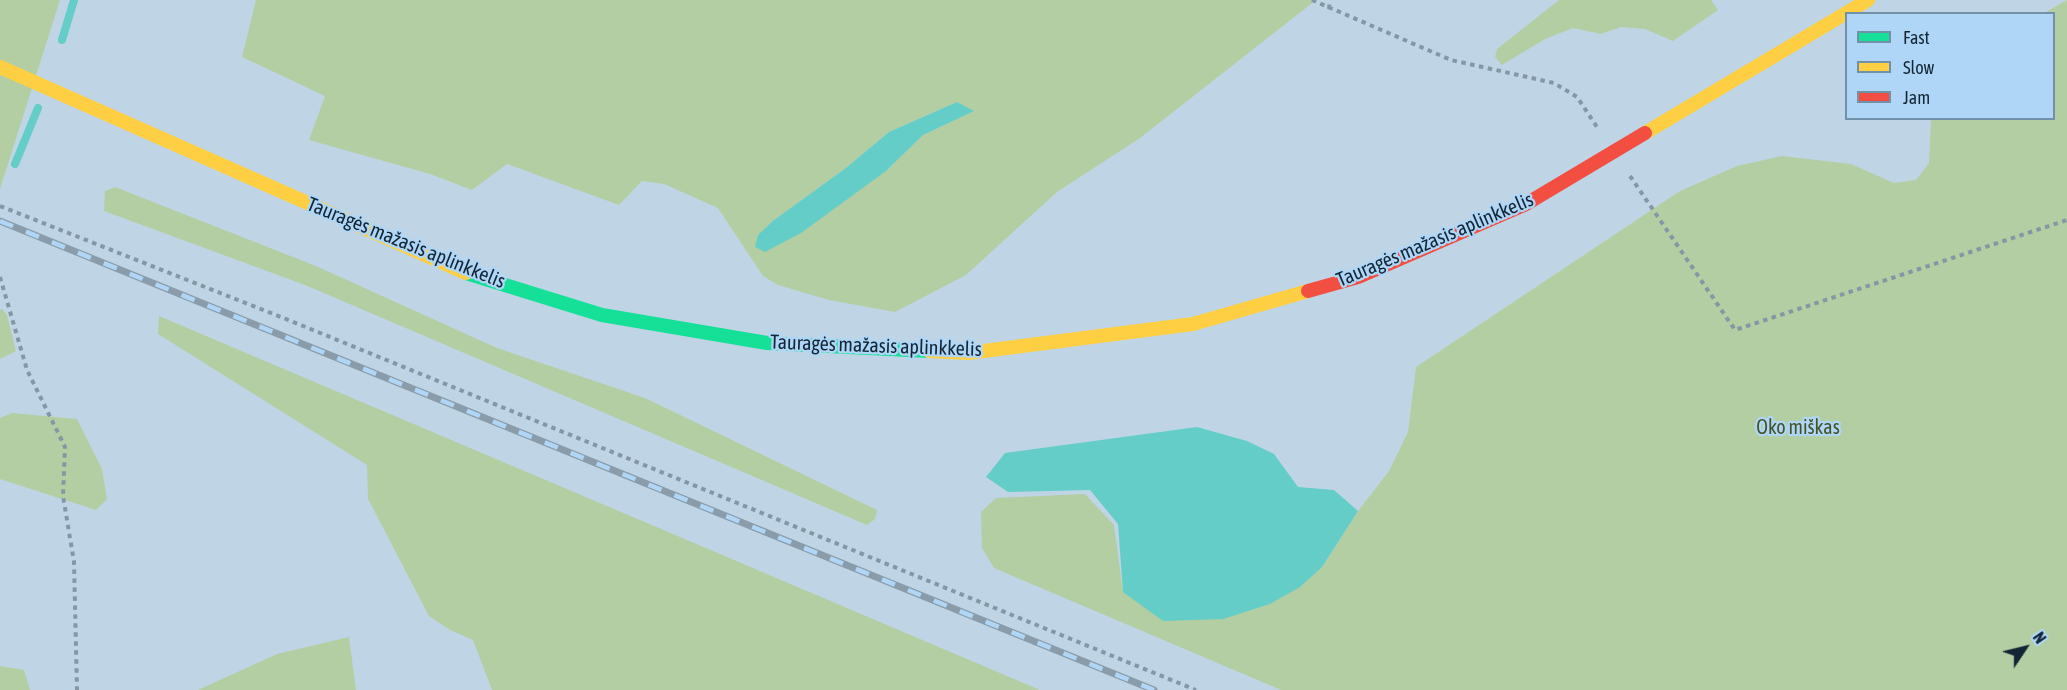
<!DOCTYPE html>
<meta charset="utf-8">
<style>
body{margin:0}
#map{position:relative;width:2067px;height:690px;overflow:hidden;background:#bfd5e6;font-family:"Asap Condensed",sans-serif}
canvas{display:block}
.legend{position:absolute;left:1845px;top:12px;width:210px;height:108px;box-sizing:border-box;background:#afd6f6;border:2px solid #7190a9;margin:0;padding:8px 10px;list-style:none;font-size:18px;color:#132636}
.legend li{display:flex;align-items:center;gap:12px;height:30px}
.legend b{width:30px;border:2px solid #7190a9}
.north{position:absolute;left:1995px;top:618px;width:60px;height:60px;-webkit-text-stroke:4px #afd6f6;paint-order:stroke;rotate:55deg;font-size:16px;font-weight:700;line-height:24px;text-align:center;color:#132636}
.north::after{content:'';display:block;margin:auto;width:21px;height:27px;background:#132636;clip-path:polygon(50% 0,100% 100%,50% 72%,0 100%)}
</style>
<div id="map">
<canvas width="2067" height="690"></canvas>
<ul class="legend">
<li><b style="height:8px;background:#16e098"></b>Fast</li>
<li><b style="height:8px;background:#ffcf43"></b>Slow</li>
<li><b style="height:8px;background:#f24e42"></b>Jam</li>
</ul>
<div class="north">N</div>
</div>
<script>
const ctx = document.querySelector('canvas').getContext('2d');
ctx.lineJoin = 'round';
function paint(path, color) { ctx.fillStyle = color; ctx.fill(path, 'evenodd'); }
const poly = rows => new Path2D(rows.map(r => 'M' + r).join(''));
function strokePath(path, color, width, dash) { ctx.strokeStyle = color; ctx.lineWidth = width; ctx.lineCap = dash ? 'butt' : 'round'; ctx.setLineDash(dash || []); ctx.stroke(path); }
function label(font, color, halo, rows, align = 'center') {
  ctx.font = font + ' "Asap Condensed",sans-serif'; ctx.lineWidth = 4.5; ctx.setLineDash([]); ctx.textBaseline = 'middle'; ctx.strokeStyle = halo; ctx.fillStyle = color; for (const [text, x, y, turn = 0] of rows) {
    ctx.save(); ctx.translate(x, y); ctx.rotate((+turn || 0) * Math.PI / 180); ctx.textAlign = isNaN(turn) ? turn : align; if (halo) ctx.strokeText(text, 0, 0); ctx.fillText(text, 0, 0); ctx.restore();
  }
}
paint(poly([
 [0,0,60,0,0,189],
 [256,0,1316,0,1140,138,1057,192,966,275,895,312,829,300,778,285,763,276,718,208,664,184,642,181,619,205,507,164,472,190,430,174,309,140,325,96,242,57],
 [957,102,973,111,923,135,886,171,774,220,846,168,889,132],
 [1559,0,1711,0,1718,10,1673,41,1645,29,1621,27,1601,34,1573,28,1545,39,1502,65,1495,57,1497,49],
 [2067,0,2067,690,1281,690,994,568,982,548,981,512,996,498,1085,494,1114,525,1123,592,1322,567,1358,511,1389,471,1408,432,1416,367,1680,191,1737,166,1782,156,1851,164,1894,183,1916,180,1929,163,1931,119,2054,118,2054,14,2044,13],
 [115,187,316,266,497,348,645,398,877,510,875,519,867,525,305,285,104,211,105,191],
 [2,309,7,315,16,351,0,359,0,310],
 [159,316,640,520,1040,690,492,690,473,640,450,630,429,616,368,499,367,465,158,334],
 [12,413,77,419,102,469,107,499,96,510,0,479,0,418],
 [349,637,356,690,198,690,277,654],
 [0,666,24,670,30,690,0,690]
]), '#b3cea3');
paint(poly([
 [957,102,974,111,923,135,886,171,801,233,765,252,755,247,758,235,774,220,846,168,889,132],
 [1197,427,1247,441,1274,454,1298,487,1334,490,1358,511,1322,567,1300,587,1270,604,1223,619,1163,621,1123,592,1118,524,1090,490,1008,492,986,477,1005,453]
]), '#64cdc7');
strokePath(poly([
 [62,40,74,0],
 [15,164,38,108]
]), '#64cdc7', 8);
strokePath(poly([
 [1312,0,1451,60,1554,83,1577,97,1599,130],
 [1329,9,1330,0],
 [1630,176,1735,330,2067,220],
 [0,206,281,317,1196,690],
 [0,277,27,370,65,447,63,496,74,562,77,690]
]), '#8597a5', 4, [4.5, 4.5]);
strokePath(poly([
 [466,273,602,315,767,343,929,351]
]), '#16e098', 14);
strokePath(poly([
 [0,67,466,273],
 [1645,133,1868,0],
 [929,351,968,353,1193,324,1308,291]
]), '#ffcf43', 14);
strokePath(poly([
 [1308,291,1358,277,1526,204,1645,133]
]), '#f24e42', 14);
const rail = poly([
 [0,221,1154,690]
]);
strokePath(rail, '#8a9caa', 7);
strokePath(rail, '#afd6f6', 4.5, [14]);
label('20px', '#132636', '#afd6f6', [
 ["Tauragės mažasis aplinkkelis",1435,240,-23],
 ["Tauragės mažasis aplinkkelis",406,243,22],
 ["Tauragės mažasis aplinkkelis",876,346,2]
]);
label('20px', '#445324', '#afd6f6', [
 ["Oko miškas",1798,428]
]);
</script>
